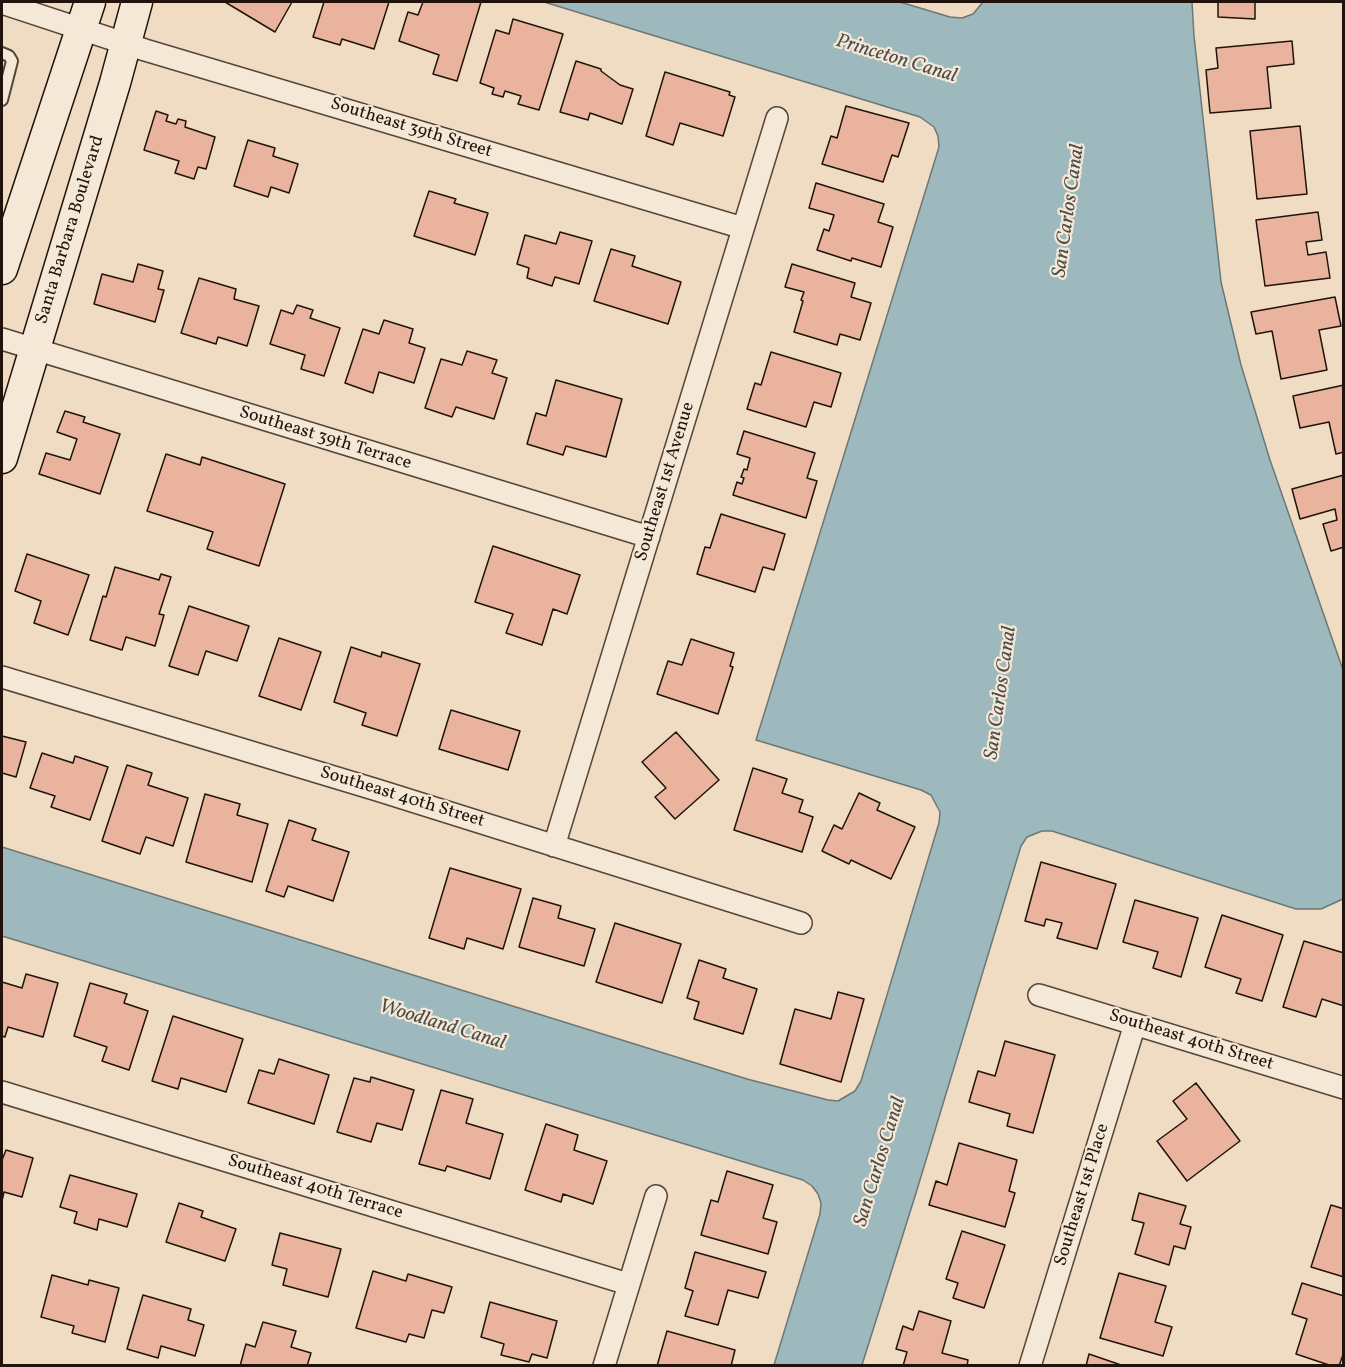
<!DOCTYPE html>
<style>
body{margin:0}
#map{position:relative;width:1345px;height:1367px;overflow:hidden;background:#efdcc2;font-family:Vollkorn,serif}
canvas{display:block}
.frame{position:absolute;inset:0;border:3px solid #21130b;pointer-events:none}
</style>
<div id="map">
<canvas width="1345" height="1367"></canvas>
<div class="frame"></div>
</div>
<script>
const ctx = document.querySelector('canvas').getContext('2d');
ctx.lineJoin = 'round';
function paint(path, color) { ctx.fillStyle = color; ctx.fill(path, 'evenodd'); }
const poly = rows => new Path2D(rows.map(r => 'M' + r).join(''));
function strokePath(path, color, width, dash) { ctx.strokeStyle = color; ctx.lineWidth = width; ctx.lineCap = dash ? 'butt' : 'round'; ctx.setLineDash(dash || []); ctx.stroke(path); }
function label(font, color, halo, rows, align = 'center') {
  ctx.font = font + ' Vollkorn,serif'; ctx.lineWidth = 4.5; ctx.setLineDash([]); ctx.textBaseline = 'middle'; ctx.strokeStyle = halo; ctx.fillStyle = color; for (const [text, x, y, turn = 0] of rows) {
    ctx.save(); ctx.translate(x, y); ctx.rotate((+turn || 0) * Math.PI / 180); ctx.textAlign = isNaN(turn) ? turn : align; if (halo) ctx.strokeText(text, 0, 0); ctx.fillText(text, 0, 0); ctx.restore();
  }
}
const water = poly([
 [544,2,900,2,950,17,962,18,973,14,983,2,1192,2,1194,36,1221,282,1241,365,1270,460,1343,670,1343,899,1321,909,1296,909,1052,831,1042,831,1027,837,1021,846,916,1193,862,1365,774,1365,820,1214,821,1203,818,1194,812,1186,803,1180,2,936,2,847,747,1079,828,1100,838,1101,855,1091,861,1081,939,823,940,812,931,795,921,790,756,740,939,147,938,136,934,127,920,117,544,2]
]);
paint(water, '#9eb9bd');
strokePath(water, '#6c7776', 1.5);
const building = poly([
 [225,2,292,2,275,32,225,2],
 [324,2,389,2,374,49,342,39,340,45,313,37,324,2],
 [423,2,481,2,457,81,433,74,439,55,399,41,408,12,418,15,423,2],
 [1218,2,1255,2,1255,19,1218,17,1218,2],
 [513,19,563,34,539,110,518,104,521,96,505,91,503,97,492,94,494,88,480,83,496,30,509,34,513,19],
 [1292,41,1294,64,1267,67,1271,108,1210,113,1206,70,1218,68,1216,48,1292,41],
 [576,61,601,69,601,71,620,85,633,89,622,124,590,113,588,120,560,112,576,61],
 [665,72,730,92,729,95,735,97,723,136,680,123,673,145,646,136,665,72],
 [846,106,909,123,898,157,892,155,883,182,822,164,831,136,837,138,846,106],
 [156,111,168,115,166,121,176,124,178,119,186,121,185,127,215,137,206,169,198,167,194,179,175,173,179,161,144,150,156,111],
 [1300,126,1307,194,1257,199,1250,131,1300,126],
 [248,140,275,148,273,156,298,164,289,193,271,187,268,197,234,186,248,140],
 [816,183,884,204,878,222,893,227,881,267,852,258,851,261,817,250,824,229,829,231,834,215,809,208,816,183],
 [429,191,456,199,454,203,488,213,475,255,414,236,429,191],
 [1318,212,1322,240,1306,242,1308,255,1326,252,1330,278,1265,286,1256,220,1318,212],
 [560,232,592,241,579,284,555,277,552,286,527,278,529,268,517,264,525,235,556,244,560,232],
 [611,249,635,256,632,266,681,282,668,324,594,301,611,249],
 [138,264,163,271,158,289,164,290,155,322,94,304,102,274,133,282,138,264],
 [792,264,855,283,851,297,871,303,860,340,840,334,837,345,794,332,803,301,801,300,804,292,785,287,792,264],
 [199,278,236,289,234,299,259,306,247,346,218,337,216,344,181,333,199,278],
 [1335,297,1341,326,1319,330,1327,370,1281,379,1272,331,1256,334,1251,312,1335,297],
 [297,305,313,310,310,318,340,328,324,376,301,369,305,355,270,344,281,310,293,314,297,305],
 [384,320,413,329,409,343,425,348,414,383,379,372,373,393,345,383,363,329,379,334,384,320],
 [467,351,497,360,492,373,507,378,494,419,456,407,452,417,425,408,441,359,462,365,467,351],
 [771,352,841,373,831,407,814,402,806,427,747,409,755,383,761,385,771,352],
 [556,380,622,399,606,457,566,446,563,455,527,444,536,413,546,416,556,380],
 [1344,385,1344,452,1336,454,1329,422,1300,428,1293,396,1344,385],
 [65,411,85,417,83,422,120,434,100,494,39,474,46,453,70,460,77,439,57,432,65,411],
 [744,431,815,453,807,478,817,481,806,518,733,495,737,482,742,484,744,478,741,477,744,469,747,470,750,458,737,454,744,431],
 [166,454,200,465,202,457,285,484,259,566,207,549,213,532,147,511,166,454],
 [1344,475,1344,547,1331,551,1323,524,1337,520,1335,509,1300,519,1292,489,1344,475],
 [721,514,785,534,774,570,763,567,755,592,697,574,705,547,710,548,721,514],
 [493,546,580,575,567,614,553,609,542,645,506,633,513,614,475,602,493,546],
 [27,554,89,575,68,635,34,623,41,601,15,591,27,554],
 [115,567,159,580,161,574,171,577,159,614,164,615,155,646,126,637,122,650,90,640,103,596,106,597,115,567],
 [189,606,249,626,237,661,206,651,198,675,169,666,189,606],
 [279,638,321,652,301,710,259,696,279,638],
 [691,639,734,653,730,666,733,667,718,714,657,694,668,661,682,665,691,639],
 [351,647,381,657,382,652,420,664,397,736,362,725,366,713,334,702,351,647],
 [451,710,520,731,508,770,439,749,451,710],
 [676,732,719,780,675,819,655,797,666,788,642,762,676,732],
 [2,736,26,742,16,777,2,773,2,736],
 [42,753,73,763,75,756,108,767,90,820,51,807,55,796,30,788,42,753],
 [127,765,152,773,148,785,188,798,173,846,146,837,140,854,102,841,127,765],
 [753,768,787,779,782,793,803,800,799,812,813,817,802,852,734,830,753,768],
 [859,793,880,803,877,810,915,827,891,879,851,860,849,864,822,851,834,825,842,829,859,793],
 [205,794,240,804,237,815,268,824,252,882,186,862,205,794],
 [289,820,316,829,312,840,349,852,333,901,288,886,284,897,266,891,289,820],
 [1041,862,1116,884,1097,949,1057,938,1062,923,1046,919,1044,926,1025,921,1041,862],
 [450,868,521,889,503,949,467,938,464,949,429,938,450,868],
 [533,898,561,906,558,918,595,929,584,966,519,947,533,898],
 [1135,900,1198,918,1181,977,1153,968,1158,952,1123,942,1135,900],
 [1222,915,1283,935,1262,1001,1236,993,1241,979,1205,967,1222,915],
 [615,923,681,944,662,1003,596,982,615,923],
 [1304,941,1344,953,1344,1006,1322,999,1316,1017,1283,1007,1304,941],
 [699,960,726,969,723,978,757,989,743,1034,694,1019,699,1002,687,998,699,960],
 [26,974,58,983,43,1037,8,1027,5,1037,2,1036,2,982,22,988,26,974],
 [90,983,127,994,124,1003,148,1011,129,1070,102,1061,107,1047,74,1036,90,983],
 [838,992,864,999,841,1082,780,1064,795,1009,831,1019,838,992],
 [173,1016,243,1039,226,1092,181,1078,178,1089,152,1081,173,1016],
 [1005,1041,1055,1055,1033,1133,1007,1126,1010,1114,969,1102,978,1071,995,1076,1005,1041],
 [279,1059,329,1075,314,1124,248,1103,259,1070,274,1074,279,1059],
 [371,1077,414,1090,402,1130,377,1123,371,1142,337,1132,354,1078,370,1082,371,1077],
 [1196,1083,1240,1141,1187,1181,1157,1141,1187,1119,1173,1101,1196,1083],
 [441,1090,473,1099,466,1123,503,1134,490,1179,447,1166,445,1171,419,1164,441,1090],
 [546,1124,578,1135,574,1150,607,1161,593,1204,563,1194,561,1202,525,1190,546,1124],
 [959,1143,1017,1160,1009,1191,1015,1193,1005,1227,929,1205,936,1181,947,1185,959,1143],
 [6,1150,33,1158,22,1197,4,1192,2,1201,2,1160,6,1150],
 [727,1171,773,1185,763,1218,777,1222,768,1254,701,1235,711,1200,718,1202,727,1171],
 [70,1175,137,1194,127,1227,99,1219,97,1230,74,1223,77,1212,60,1207,70,1175],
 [1139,1193,1186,1206,1180,1224,1191,1227,1185,1249,1174,1246,1169,1265,1135,1254,1144,1223,1132,1220,1139,1193],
 [179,1203,203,1211,201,1217,236,1229,225,1261,166,1242,179,1203],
 [1331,1205,1344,1209,1344,1277,1311,1267,1331,1205],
 [962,1231,1005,1245,984,1308,953,1298,958,1283,946,1279,962,1231],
 [280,1233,341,1249,328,1297,283,1285,287,1269,272,1265,280,1233],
 [695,1252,766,1272,758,1298,728,1290,718,1325,685,1316,693,1291,685,1288,695,1252],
 [373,1271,406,1281,408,1274,452,1287,444,1313,432,1310,424,1338,409,1334,406,1342,356,1328,373,1271],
 [1119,1273,1166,1286,1155,1322,1172,1327,1163,1356,1100,1338,1119,1273],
 [52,1275,88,1285,89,1280,119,1288,105,1342,72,1333,74,1326,41,1317,52,1275],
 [1302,1283,1344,1296,1344,1352,1339,1366,1332,1366,1296,1354,1307,1319,1292,1314,1302,1283],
 [143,1295,191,1309,188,1320,204,1325,195,1356,161,1346,158,1358,127,1349,143,1295],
 [490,1302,557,1321,547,1358,532,1354,529,1362,501,1355,504,1344,481,1337,490,1302],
 [919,1311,951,1321,942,1353,968,1360,967,1366,903,1366,907,1352,896,1349,903,1326,913,1330,919,1311],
 [263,1322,296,1331,291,1347,311,1353,307,1366,240,1366,246,1344,255,1347,263,1322],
 [667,1331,735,1350,731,1366,657,1366,667,1331],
 [1089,1354,1124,1366,1086,1366,1089,1354]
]);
paint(building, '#e9b39e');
strokePath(building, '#21130b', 1.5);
const lane = poly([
 [2,53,9,56,12,61,2,100]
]);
const street = poly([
 [2,3,145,50,743,228],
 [2,339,649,537],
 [2,677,377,790,801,923],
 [554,846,777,118],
 [1039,995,1344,1088],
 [2,1092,628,1284],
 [604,1366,656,1196],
 [1030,1366,1135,1024]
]);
const secondary = poly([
 [2,269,90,2],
 [2,458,115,83,137,2]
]);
strokePath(lane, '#544539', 14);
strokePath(street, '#544539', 24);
strokePath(secondary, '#21130b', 33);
strokePath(lane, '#f5e8d7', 10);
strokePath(street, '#f5e8d7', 21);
strokePath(secondary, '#f5e8d7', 30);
label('18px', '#21130b', '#f5e8d7', [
 ["Southeast 39th Street",411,129,17],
 ["Santa Barbara Boulevard",71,230,-73],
 ["Southeast 39th Terrace",325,439,17],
 ["Southeast 1st Avenue",666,482,-73],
 ["Southeast 40th Street",402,798,17],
 ["Southeast 40th Street",1191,1041,17],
 ["Southeast 40th Terrace",315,1188,17],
 ["Southeast 1st Place",1083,1195,-73]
]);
label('italic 20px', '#4d4d49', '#f5e8d7', [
 ["Princeton Canal",896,60,17],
 ["San Carlos Canal",1070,211,-82],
 ["San Carlos Canal",1002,693,-82],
 ["Woodland Canal",442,1026,17],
 ["San Carlos Canal",881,1162,-73]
]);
</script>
